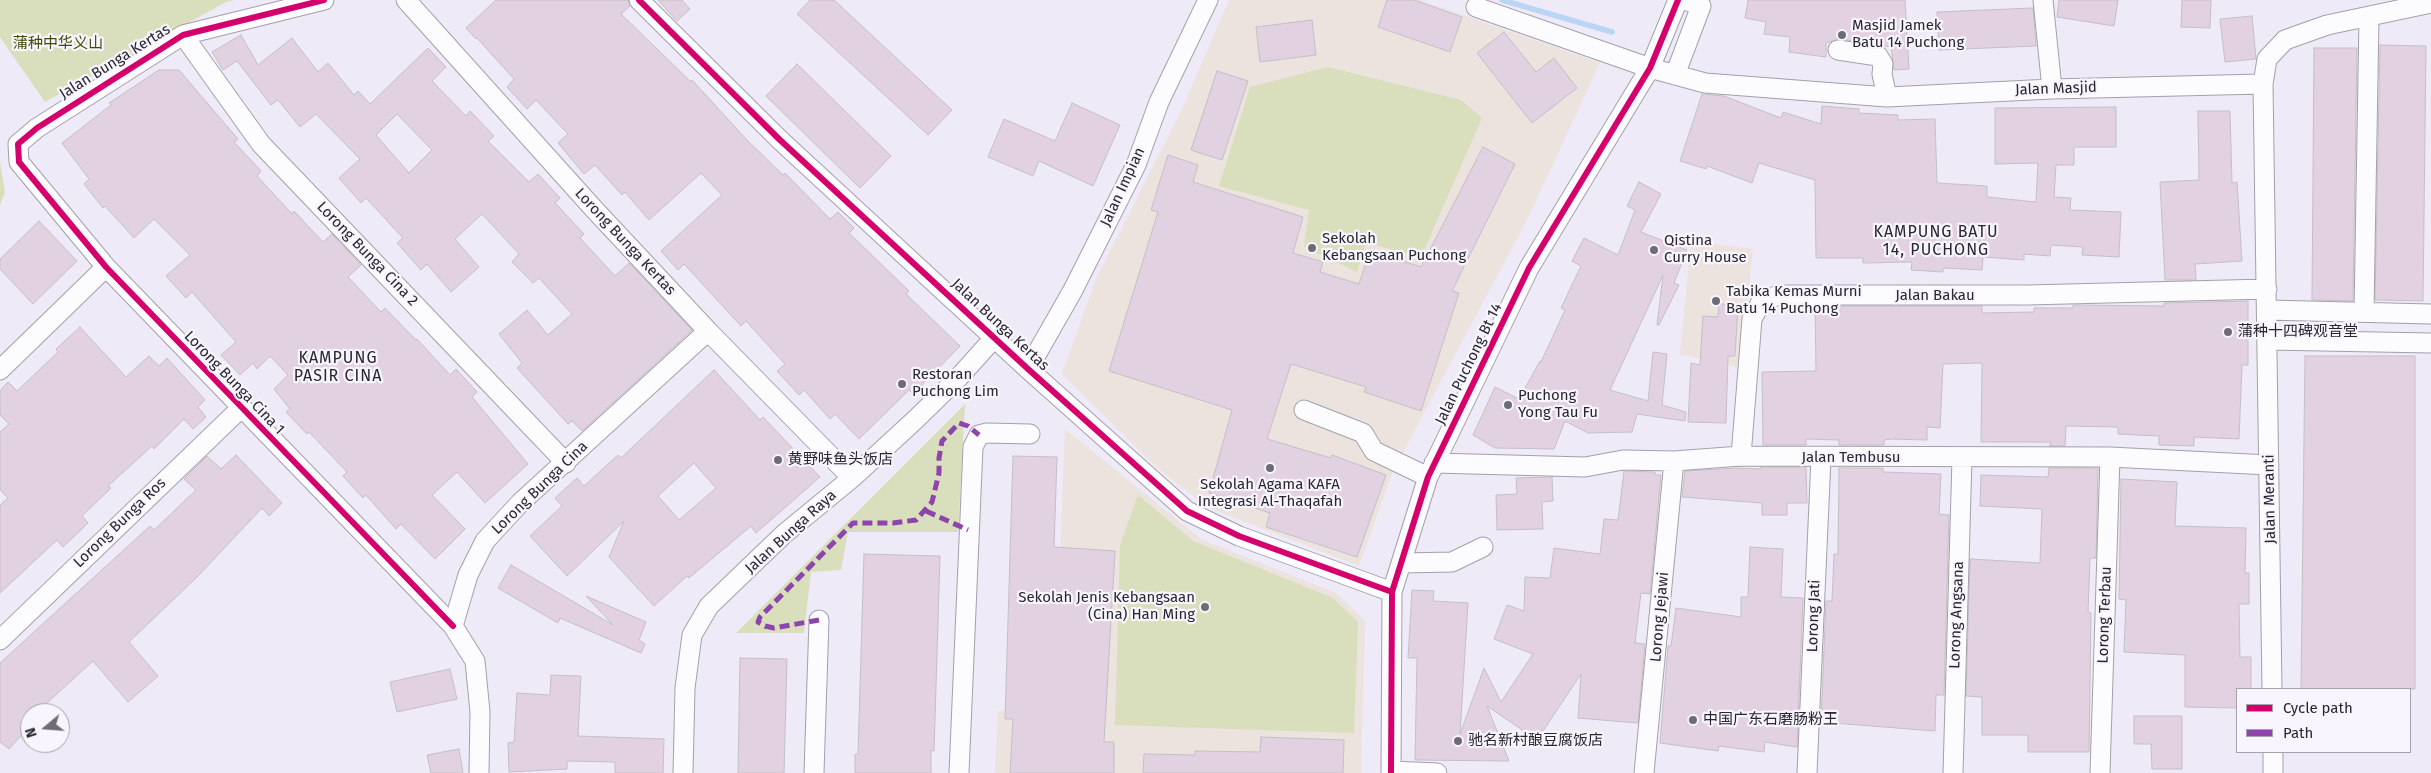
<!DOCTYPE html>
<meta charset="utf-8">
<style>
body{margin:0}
#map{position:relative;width:2431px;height:773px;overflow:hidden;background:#eeeaf7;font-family:"Fira Sans",sans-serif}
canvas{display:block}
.legend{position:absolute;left:2236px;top:688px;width:175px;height:65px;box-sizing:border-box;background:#f8f5fe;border:1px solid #a5a2ab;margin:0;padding:6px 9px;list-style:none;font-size:15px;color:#28262e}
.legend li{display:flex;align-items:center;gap:10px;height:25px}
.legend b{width:25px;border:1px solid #a5a2ab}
.north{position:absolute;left:20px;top:703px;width:50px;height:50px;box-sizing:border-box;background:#f8f5fe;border:1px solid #a5a2ab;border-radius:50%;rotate:252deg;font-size:14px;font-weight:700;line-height:20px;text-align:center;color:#28262e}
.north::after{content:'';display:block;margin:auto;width:18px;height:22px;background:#6d6b74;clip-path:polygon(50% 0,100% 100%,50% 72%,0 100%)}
</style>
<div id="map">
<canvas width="2431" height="773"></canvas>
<ul class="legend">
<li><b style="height:6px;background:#d6006c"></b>Cycle path</li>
<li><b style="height:6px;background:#8e44ad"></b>Path</li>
</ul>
<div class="north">N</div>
</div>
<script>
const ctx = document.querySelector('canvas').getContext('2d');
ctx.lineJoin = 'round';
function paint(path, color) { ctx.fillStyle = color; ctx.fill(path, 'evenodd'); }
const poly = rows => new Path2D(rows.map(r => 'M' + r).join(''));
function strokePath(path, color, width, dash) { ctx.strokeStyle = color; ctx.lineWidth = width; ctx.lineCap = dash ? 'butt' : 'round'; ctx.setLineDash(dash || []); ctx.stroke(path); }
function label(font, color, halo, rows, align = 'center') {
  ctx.font = font + ' "Fira Sans","Noto Sans SC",sans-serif'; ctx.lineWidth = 4.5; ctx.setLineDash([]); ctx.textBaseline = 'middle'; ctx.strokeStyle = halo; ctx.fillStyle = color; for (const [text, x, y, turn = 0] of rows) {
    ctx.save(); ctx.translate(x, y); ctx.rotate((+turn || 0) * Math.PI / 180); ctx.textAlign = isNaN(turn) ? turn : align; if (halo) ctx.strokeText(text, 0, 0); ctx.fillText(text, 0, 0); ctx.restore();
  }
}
paint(poly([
 [1229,0,1420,0,1600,63,1528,218,1393,471,1359,566,1207,507,1154,465,1062,374,1096,279,1182,109],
 [1691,241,1753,249,1740,368,1680,354],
 [1065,429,1201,539,1336,593,1365,621,1361,773,995,773,998,711,1054,710]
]), '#ece3de');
paint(poly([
 [0,0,234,0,226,2,45,102,0,37],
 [1328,67,1461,100,1482,118,1421,257,1366,243,1357,272,1304,247,1309,210,1219,186,1250,87],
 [0,162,5,192,0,205],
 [965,404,958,532,848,532,841,570,811,572,804,633,736,633],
 [1138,495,1193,541,1333,598,1358,622,1354,733,1115,725,1120,545]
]), '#d9debc');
strokePath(poly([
 [1502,0,1612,32]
]), '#bad6f4', 5.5);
const building = poly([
 [496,0,628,0,630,6,621,14,691,82,692,80,747,140,783,175,785,173,830,219,838,212,854,228,849,233,909,291,906,294,960,346,913,394,909,390,859,439,835,414,830,419,804,390,799,395,777,371,785,364,746,321,741,326,684,264,678,270,661,251,722,195,701,173,649,220,625,192,622,195,595,165,584,174,558,143,568,134,536,100,527,109,507,87,514,79,477,38,476,39,466,28,496,0],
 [658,0,682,0,690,9,677,21,658,0],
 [810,0,834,0,952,110,928,135,797,14,810,0],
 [1387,0,1414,0,1462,17,1450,52,1378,27,1387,0],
 [1748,0,1905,0,1909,69,1894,70,1891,47,1840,39,1826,43,1826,57,1789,52,1790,37,1764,34,1766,22,1745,18,1748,0],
 [2059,0,2118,0,2114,26,2057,17,2059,0],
 [2182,0,2211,0,2210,28,2181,27,2182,0],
 [2033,8,2036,46,1939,50,1937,12,2033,8],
 [2252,16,2256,59,2225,62,2220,19,2252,16],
 [1312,20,1316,55,1260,62,1256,27,1312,20],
 [1504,32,1536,72,1554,58,1577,88,1532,123,1477,53,1504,32],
 [241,35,258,65,292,38,318,72,328,63,354,95,358,91,370,104,428,48,446,67,432,81,466,116,470,111,494,136,488,141,529,182,538,174,560,198,555,203,584,234,580,238,615,276,629,263,692,330,582,431,572,421,568,424,517,368,522,363,499,334,527,310,548,335,572,314,539,278,533,283,512,262,519,254,482,214,455,239,479,267,451,292,427,264,421,270,397,243,403,238,366,198,361,203,339,178,360,159,316,114,300,127,278,100,271,105,237,61,223,70,212,52,241,35],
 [397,114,432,150,409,173,376,135,397,114],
 [2380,45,2426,46,2423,301,2375,300,2380,45],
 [2314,48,2357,48,2353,301,2312,300,2314,48],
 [797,64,891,156,860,188,766,96,797,64],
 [159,70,179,70,238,139,234,142,261,171,257,176,292,214,294,211,323,242,332,234,361,265,348,277,381,312,385,308,416,340,417,339,450,375,456,369,477,392,472,397,528,464,485,503,457,472,432,495,465,529,435,559,401,524,396,529,366,495,363,498,343,476,347,472,309,432,307,434,286,412,290,409,274,389,288,375,270,356,257,369,253,363,240,375,221,355,236,342,192,292,186,298,166,276,190,255,154,219,134,238,105,206,103,208,84,184,89,179,62,143,111,105,109,103,159,70],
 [1217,71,1248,81,1222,160,1191,150,1217,71],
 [1702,94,1724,96,1781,118,1783,112,1821,124,1822,106,1859,109,1859,113,1898,115,1898,120,1935,119,1937,183,1987,186,1987,197,2036,202,2038,163,1995,164,1995,108,2116,107,2116,147,2074,147,2074,165,2056,165,2054,197,2071,198,2070,210,2121,212,2119,257,2082,255,2083,247,2051,245,2050,256,2024,254,2024,260,1983,257,1982,270,1943,268,1943,272,1911,270,1912,262,1863,263,1863,258,1816,258,1815,180,1759,163,1752,183,1707,166,1706,169,1680,161,1702,94],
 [1072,103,1120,125,1093,186,1039,161,1033,176,988,157,1004,119,1055,141,1072,103],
 [2198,111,2230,111,2232,183,2237,182,2242,261,2195,264,2196,280,2165,280,2160,182,2199,180,2198,111],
 [1483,147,1515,164,1452,291,1459,293,1421,411,1364,392,1366,387,1291,364,1267,439,1331,458,1332,455,1386,475,1357,557,1266,527,1270,513,1209,493,1232,410,1109,371,1158,212,1151,210,1168,155,1198,165,1193,182,1303,217,1293,253,1323,262,1320,272,1359,284,1370,250,1421,267,1483,147],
 [1639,182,1661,194,1641,232,1687,250,1674,283,1679,285,1659,325,1657,325,1663,275,1610,390,1648,401,1653,352,1667,354,1662,405,1686,412,1685,421,1637,414,1632,432,1588,433,1565,421,1554,449,1495,448,1473,435,1495,387,1519,399,1540,361,1541,362,1565,310,1561,308,1581,266,1572,261,1584,238,1618,255,1635,210,1627,206,1639,182],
 [39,221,77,261,33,304,0,269,0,259,39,221],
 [2248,301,2248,365,2242,365,2239,439,2194,437,2194,446,2159,445,2159,436,2118,434,2118,427,2066,426,2065,446,2050,446,2050,442,1981,442,1982,363,1943,364,1940,428,1927,427,1927,440,1892,439,1884,440,1884,445,1839,445,1839,440,1806,439,1806,445,1763,445,1762,372,1816,371,1815,306,1982,306,1982,313,2034,312,2034,308,2073,308,2073,305,2164,306,2164,303,2248,301],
 [1719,304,1738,305,1735,356,1728,356,1726,423,1688,422,1691,363,1700,365,1703,316,1718,317,1719,304],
 [80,327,126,377,149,356,159,366,167,358,205,400,198,407,206,417,193,429,184,419,154,449,152,446,108,486,111,488,82,516,88,523,63,547,57,540,0,593,0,505,8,498,0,490,0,432,9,424,0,415,0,391,8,382,17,391,58,352,56,349,80,327],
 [2305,356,2415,356,2415,689,2301,689,2305,356],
 [714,370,760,420,763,417,820,477,756,533,751,526,689,578,687,576,654,606,609,557,624,521,567,576,530,536,562,506,555,498,577,478,584,486,618,455,621,458,714,370],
 [694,463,716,488,679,520,658,496,694,463],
 [236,455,282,503,269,516,262,508,197,577,129,642,158,676,128,702,93,661,36,713,30,713,30,718,25,723,29,727,9,749,0,742,0,663,150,526,154,530,196,490,184,479,207,456,221,469,236,455],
 [1013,456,1057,457,1054,547,1115,551,1104,742,1114,742,1114,773,1010,773,1013,719,1005,719,1013,456],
 [1761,467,1806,467,1807,503,1787,503,1787,515,1762,515,1762,503,1682,497,1685,471,1737,468,1761,469,1761,467],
 [1839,468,1883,468,1883,472,1941,474,1939,514,1949,515,1944,695,1936,695,1935,731,1821,722,1826,601,1832,601,1834,554,1838,554,1839,468],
 [2049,468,2098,468,2096,558,2090,558,2088,612,2091,613,2089,752,2028,752,2028,735,1982,735,1982,697,1966,696,1970,559,2040,563,2042,509,1980,506,1981,475,2048,477,2049,468],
 [1624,471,1655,472,1655,475,1661,475,1650,594,1641,593,1635,643,1645,644,1638,723,1578,718,1581,674,1537,740,1487,706,1509,761,1415,760,1417,658,1408,658,1412,590,1434,591,1433,601,1468,603,1460,734,1484,668,1501,702,1533,654,1494,639,1507,605,1524,611,1525,577,1550,578,1554,548,1600,554,1604,519,1618,520,1624,471],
 [1552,477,1553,501,1542,502,1543,529,1497,530,1496,495,1517,494,1516,478,1552,477],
 [2121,479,2177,482,2175,526,2246,528,2245,573,2249,573,2249,604,2239,604,2240,657,2251,657,2251,689,2237,689,2237,708,2185,707,2185,655,2124,652,2126,600,2119,599,2121,479],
 [1750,547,1783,549,1781,597,1803,598,1803,600,1797,747,1765,742,1764,752,1719,746,1718,751,1660,743,1668,646,1671,646,1676,608,1741,617,1741,597,1748,597,1750,547],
 [864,554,940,556,934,751,931,750,931,773,855,773,855,754,858,754,864,554],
 [511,565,613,625,586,596,646,622,639,640,645,644,641,653,560,618,558,623,498,588,511,565],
 [740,658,787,659,784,773,738,773,740,658],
 [450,669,457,699,397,712,390,682,450,669],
 [551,675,581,676,578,736,664,739,663,773,615,773,615,762,567,761,567,769,509,772,508,743,514,742,517,693,550,695,551,675],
 [2134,716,2182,716,2182,769,2152,769,2151,744,2134,744,2134,716],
 [1261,737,1344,740,1343,773,1143,773,1144,754,1195,755,1195,751,1260,752,1261,737],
 [459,749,463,773,431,773,427,755,459,749]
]);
paint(building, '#e2d1e1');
strokePath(building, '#c4bfc7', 1);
const minor = poly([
 [324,0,183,35,37,128,18,144,19,162,106,267,453,626],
 [406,0,593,208,708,331,852,478],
 [639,0,780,140,1028,369,1187,511,1239,536,1392,592],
 [2043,0,2052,89],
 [1476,7,1650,68,1705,83,1887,97,2052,89,2263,84],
 [183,35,261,144,566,463],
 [1838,50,1878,56,1883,64,1882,74,1887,97],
 [1675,75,1701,6,1685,0],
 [2267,310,2431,314],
 [2364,312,2369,17],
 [2268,340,2431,343],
 [1028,369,1073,290,1136,165,1159,102,1208,0],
 [0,370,106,267],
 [1304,410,1363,433,1374,451,1428,477],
 [1741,456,1752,319,1762,300,1780,295,2027,295,2267,289],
 [1434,463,1585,467,1623,460,1674,461,1741,456,2110,457,2269,465],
 [1402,563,1452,562,1483,547],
 [0,640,241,408],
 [2272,689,2263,84,2267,59,2285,40,2327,25,2431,3],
 [2273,752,2273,773],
 [1391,771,1437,773],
 [479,773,480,712,475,661,453,626,468,575,485,541,520,503,708,331],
 [683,773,685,688,692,635,709,606,784,534,852,478,915,420,959,377,995,337],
 [814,773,819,620],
 [959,773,973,447,979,435,987,433,1030,434],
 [1391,773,1392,592,1428,477,1529,268,1650,68,1678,0],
 [1644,773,1674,461],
 [1807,773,1821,458],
 [1953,773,1962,458],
 [2100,773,2110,457]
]);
strokePath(minor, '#a3a0aa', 21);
strokePath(minor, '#fcfcfe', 19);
strokePath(poly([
 [926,511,968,530],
 [819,620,774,628,765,626,758,622,760,617,853,523,893,523,916,520,932,502,939,473,939,458,942,441,959,423,968,426,979,435]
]), '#8e44ad', 5, [10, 5]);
strokePath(poly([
 [324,0,183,35,37,128,18,144,19,162,106,267,453,626],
 [639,0,780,140,1028,369,1187,511,1239,536,1392,592],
 [1391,773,1392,592,1428,477,1529,268,1650,68,1678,0]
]), '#d6006c', 6);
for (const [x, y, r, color] of [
 [1842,35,5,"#6d6b74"],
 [1312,248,5,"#6d6b74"],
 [1654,250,5,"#6d6b74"],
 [1716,301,5,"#6d6b74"],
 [2228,332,5,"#6d6b74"],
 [902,384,5,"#6d6b74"],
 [1508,405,5,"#6d6b74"],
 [778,460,5,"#6d6b74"],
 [1270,468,5,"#6d6b74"],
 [1205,607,5,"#6d6b74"],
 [1693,720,5,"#6d6b74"],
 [1458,741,5,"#6d6b74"]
]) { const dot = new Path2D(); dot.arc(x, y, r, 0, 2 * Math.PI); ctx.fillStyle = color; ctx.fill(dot); strokePath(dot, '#f8f5fe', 2); }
label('15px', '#28262e', '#f8f5fe', [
 ["Masjid Jamek",1852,26],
 ["Batu 14 Puchong",1852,43],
 ["Sekolah",1322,239],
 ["Kebangsaan Puchong",1322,256],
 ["Qistina",1664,241],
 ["Curry House",1664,258],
 ["Tabika Kemas Murni",1726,292],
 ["Batu 14 Puchong",1726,309],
 ["蒲种十四碑观音堂",2238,332],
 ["Restoran",912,375],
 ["Puchong Lim",912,392],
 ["Puchong",1518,396],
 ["Yong Tau Fu",1518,413],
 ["黄野味鱼头饭店",788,460],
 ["Sekolah Agama KAFA",1270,485,"center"],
 ["Integrasi Al-Thaqafah",1270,502,"center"],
 ["Sekolah Jenis Kebangsaan",1195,598,"right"],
 ["(Cina) Han Ming",1195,615,"right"],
 ["中国广东石磨肠粉王",1703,720],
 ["驰名新村酿豆腐饭店",1468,741]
], 'left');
label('15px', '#434b07', '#f8f5fe', [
 ["蒲种中华义山",58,44]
]);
label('15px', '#28262e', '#f8f5fe', [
 ["Jalan Bunga Kertas",115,62,-32],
 ["Jalan Masjid",2056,89,-2],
 ["Jalan Impian",1123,187,-65],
 ["Lorong Bunga Kertas",625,242,47],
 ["Lorong Bunga Cina 2",367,254,46],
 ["Jalan Bakau",1935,296],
 ["Jalan Bunga Kertas",1000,325,43],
 ["Jalan Puchong Bt 14",1469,364,-64],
 ["Lorong Bunga Cina 1",234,383,46],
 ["Jalan Tembusu",1851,458],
 ["Lorong Bunga Cina",540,488,-44],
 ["Jalan Meranti",2270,499,-91],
 ["Lorong Bunga Ros",120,523,-44],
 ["Jalan Bunga Raya",791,532,-42],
 ["Lorong Angsana",1957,615,-88],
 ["Lorong Terbau",2105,615,-88],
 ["Lorong Jati",1814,616,-88],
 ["Lorong Jejawi",1660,617,-85]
]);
ctx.letterSpacing = '1px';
label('16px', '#28262e', '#f8f5fe', [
 ["KAMPUNG BATU",1936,233],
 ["14, PUCHONG",1936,251],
 ["KAMPUNG",338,359],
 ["PASIR CINA",338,377]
]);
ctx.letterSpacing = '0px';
</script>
